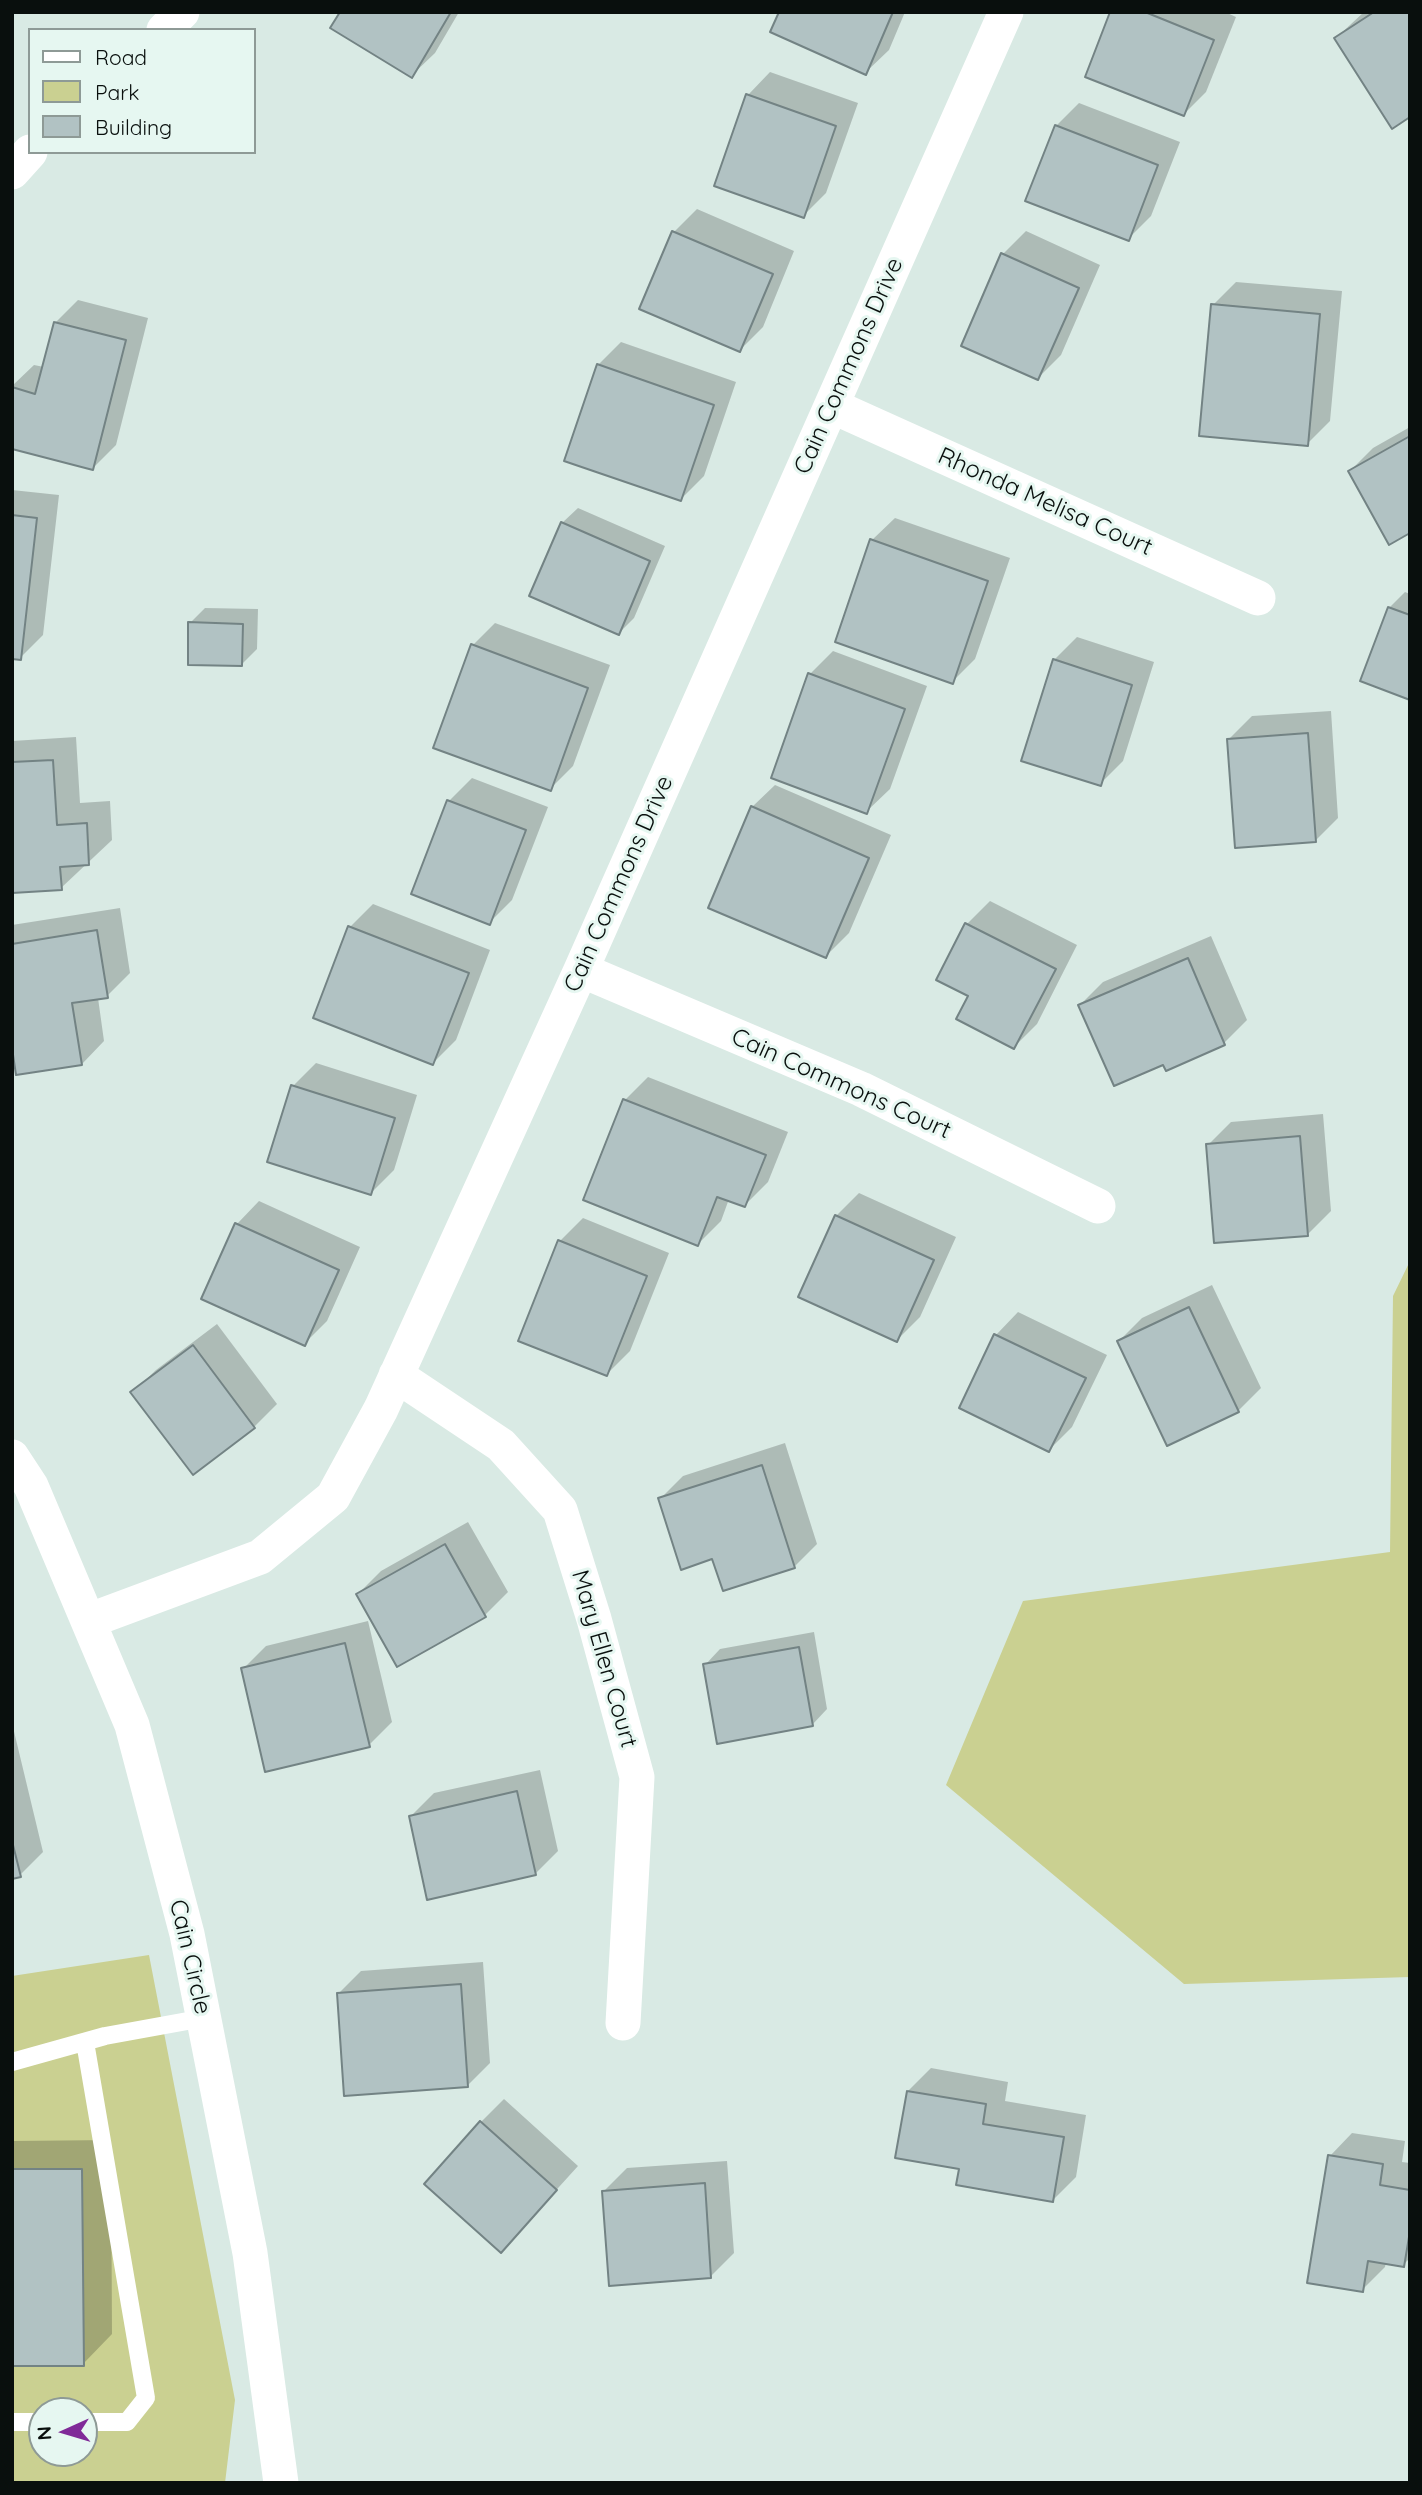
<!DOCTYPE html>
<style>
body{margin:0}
#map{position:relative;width:1422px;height:2495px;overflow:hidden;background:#d9eae4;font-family:Quicksand,sans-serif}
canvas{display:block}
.frame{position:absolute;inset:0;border:14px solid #090f0d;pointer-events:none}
.legend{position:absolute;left:28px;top:28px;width:228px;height:126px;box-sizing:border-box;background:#e6f7f1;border:2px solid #8e9a96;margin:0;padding:9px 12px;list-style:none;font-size:21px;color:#090f0d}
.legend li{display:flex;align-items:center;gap:14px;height:35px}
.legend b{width:35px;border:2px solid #8e9a96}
.north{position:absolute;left:28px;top:2397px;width:70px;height:70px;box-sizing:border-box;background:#e6f7f1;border:2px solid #8e9a96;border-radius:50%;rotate:266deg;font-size:19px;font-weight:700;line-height:28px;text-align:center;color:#090f0d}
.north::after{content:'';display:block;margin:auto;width:24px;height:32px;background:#802a98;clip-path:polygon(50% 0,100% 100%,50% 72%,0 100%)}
</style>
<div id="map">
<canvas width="1422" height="2495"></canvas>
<div class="frame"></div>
<ul class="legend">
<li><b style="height:9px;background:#fff"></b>Road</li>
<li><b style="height:19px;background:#cad091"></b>Park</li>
<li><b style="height:19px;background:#b1c2c3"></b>Building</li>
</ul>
<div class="north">N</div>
</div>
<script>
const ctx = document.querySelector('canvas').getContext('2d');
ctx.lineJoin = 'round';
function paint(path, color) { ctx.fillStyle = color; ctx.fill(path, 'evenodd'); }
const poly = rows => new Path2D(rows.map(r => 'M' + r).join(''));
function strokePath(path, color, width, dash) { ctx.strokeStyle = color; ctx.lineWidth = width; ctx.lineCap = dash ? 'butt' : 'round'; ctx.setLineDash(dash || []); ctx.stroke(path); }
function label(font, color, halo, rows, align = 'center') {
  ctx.font = font + ' Quicksand,sans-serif'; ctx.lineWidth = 6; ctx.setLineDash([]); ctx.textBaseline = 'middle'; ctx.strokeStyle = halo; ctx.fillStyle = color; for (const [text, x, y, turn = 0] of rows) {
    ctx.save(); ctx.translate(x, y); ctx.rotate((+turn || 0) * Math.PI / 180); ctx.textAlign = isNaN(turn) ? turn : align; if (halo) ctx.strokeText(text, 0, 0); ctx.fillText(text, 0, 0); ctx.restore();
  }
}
paint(poly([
 [1410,1261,1410,1977,1184,1984,946,1785,1023,1601,1390,1552,1393,1296],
 [149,1955,235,2400,225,2483,12,2483,12,1976],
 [42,2411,84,2411,84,2453,42,2453]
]), '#cad091');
paint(poly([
 [342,12,459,12,435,53,412,75],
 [781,12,905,12,889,50,866,72],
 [1112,12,1225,12,1236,17,1206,92,1184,114],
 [1364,12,1410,12,1336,38],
 [770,72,858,103,826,193,803,216,748,95],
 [1079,103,1180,142,1151,216,1128,239,1056,126],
 [697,209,794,251,763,327,740,350,674,232],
 [1026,231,1100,265,1061,355,1038,378,1003,254],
 [1236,282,1342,291,1330,421,1307,444,1213,305],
 [78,300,148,318,116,445,93,468,12,447,12,386,34,365,44,367,55,323],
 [621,342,736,382,704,476,681,499,598,365],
 [1410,427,1410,531,1350,471,1373,448],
 [12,490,59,495,43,635,20,658,12,657],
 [578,508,665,546,634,618,619,633,562,523],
 [895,518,1010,558,975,659,952,682,872,540],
 [1405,592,1410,594,1410,698,1389,608],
 [205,608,258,609,257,649,241,665,190,623],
 [495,623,610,665,573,766,550,789,473,645],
 [1077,637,1154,662,1123,761,1100,784,1054,660],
 [833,651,927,686,890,789,867,811,810,674],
 [1331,711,1338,818,1315,841,1229,739,1252,716],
 [76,737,80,803,110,801,112,840,61,888,12,891,12,741],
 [472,778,548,807,512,900,489,923,414,893,449,801],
 [775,785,891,835,849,933,826,956,752,807],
 [990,901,1077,945,1037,1024,1014,1047,970,995,939,980,967,924],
 [373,904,490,950,456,1040,433,1063,350,927],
 [120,908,130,973,107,996,98,998,104,1041,82,1064,12,1037,12,925],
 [1211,936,1247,1020,1224,1043,1164,1063,1080,1005,1103,982],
 [316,1063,417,1095,394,1170,371,1193,293,1086],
 [648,1077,788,1132,768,1182,745,1205,729,1199,721,1221,698,1244,586,1199,625,1100],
 [1323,1114,1331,1211,1308,1234,1208,1145,1231,1122],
 [859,1193,956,1237,920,1317,897,1340,800,1296,836,1216],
 [259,1201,360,1247,327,1321,304,1344,237,1224],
 [583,1218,669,1253,630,1351,607,1374,560,1241],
 [1212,1285,1261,1388,1238,1411,1119,1341,1142,1318],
 [1018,1312,1107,1355,1072,1427,1049,1450,961,1407,996,1335],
 [217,1324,277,1404,254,1427,133,1392,156,1370],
 [785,1443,817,1544,794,1567,714,1557,660,1499,683,1476],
 [468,1522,508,1592,485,1615,358,1594,381,1571],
 [368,1621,392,1722,369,1745,243,1669,266,1646],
 [814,1632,827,1709,812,1725,705,1665,720,1649],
 [12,1723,43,1852,20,1875,12,1877],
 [540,1770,558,1851,535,1874,411,1816,434,1793],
 [483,1962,490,2063,467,2086,338,1994,361,1971],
 [931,2068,1008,2082,1005,2101,1086,2115,1076,2177,1053,2200,961,2167,908,2091],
 [504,2099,578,2166,501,2251,481,2122],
 [1352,2133,1405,2141,1402,2162,1410,2163,1410,2258,1403,2265,1386,2262,1385,2267,1362,2290,1330,2156],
 [111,2140,112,2334,83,2364,12,2365,12,2141],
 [727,2161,734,2253,711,2276,604,2191,627,2168]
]), '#0003');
const building = poly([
 [340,12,451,12,412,78,330,28,340,12],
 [779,12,893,12,866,75,770,32,779,12],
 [1110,12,1145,12,1214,40,1184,116,1085,77,1110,12],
 [1374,12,1410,12,1410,117,1392,129,1334,38,1374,12],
 [746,94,836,126,804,218,714,186,746,94],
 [1055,125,1158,165,1129,241,1025,201,1055,125],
 [672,231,773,274,740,352,639,309,672,231],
 [1001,253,1079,288,1038,380,961,346,1001,253],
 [1211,304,1320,314,1308,446,1199,436,1211,304],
 [54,322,126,340,93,470,12,449,12,387,35,394,54,322],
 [597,364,714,405,681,501,564,461,597,364],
 [1410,436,1410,533,1389,545,1348,471,1410,436],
 [12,515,37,518,21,660,12,659,12,515],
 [561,522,650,561,619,635,529,596,561,522],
 [870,539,988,581,953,684,835,642,870,539],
 [1388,607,1410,615,1410,700,1360,681,1388,607],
 [188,622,243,624,242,666,188,665,188,622],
 [471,644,588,688,551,791,433,748,471,644],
 [1053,659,1132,685,1101,786,1021,761,1053,659],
 [808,673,905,709,867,814,771,778,808,673],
 [1308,733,1316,842,1235,848,1227,739,1308,733],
 [53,760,57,825,87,823,89,865,60,867,62,890,12,893,12,762,53,760],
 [447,800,526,830,490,925,411,894,447,800],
 [751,806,869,858,826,958,708,908,751,806],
 [965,923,1056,969,1014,1049,956,1019,968,996,936,980,965,923],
 [348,926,469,973,433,1065,313,1018,348,926],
 [97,930,108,998,72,1003,82,1065,16,1075,12,1048,12,944,97,930],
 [1188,958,1225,1045,1166,1071,1163,1065,1114,1086,1078,1005,1188,958],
 [291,1085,395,1118,371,1195,267,1162,291,1085],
 [623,1099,766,1155,745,1207,717,1197,698,1246,583,1200,623,1099],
 [1300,1136,1308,1236,1214,1243,1206,1144,1300,1136],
 [835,1215,934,1260,897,1342,798,1297,835,1215],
 [235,1223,339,1270,305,1346,201,1299,235,1223],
 [558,1240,647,1276,607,1376,518,1341,558,1240],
 [1189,1307,1239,1412,1167,1446,1117,1341,1189,1307],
 [994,1334,1086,1378,1049,1452,959,1408,994,1334],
 [193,1345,255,1428,193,1475,130,1392,193,1345],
 [762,1465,795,1568,723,1591,712,1559,681,1570,658,1498,762,1465],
 [445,1544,486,1617,397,1667,356,1594,445,1544],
 [345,1643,370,1747,265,1772,241,1668,345,1643],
 [799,1647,813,1726,717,1744,703,1664,799,1647],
 [517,1791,536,1875,427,1900,409,1816,517,1791],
 [12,1841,21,1877,12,1879,12,1841],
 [461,1984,468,2087,344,2096,337,1993,461,1984],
 [907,2091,986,2104,983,2124,1064,2137,1053,2202,956,2185,959,2169,895,2158,907,2091],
 [480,2121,557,2190,501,2253,424,2184,480,2121],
 [1328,2155,1383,2164,1380,2185,1410,2190,1410,2231,1404,2267,1368,2261,1363,2292,1307,2283,1328,2155],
 [12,2169,82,2169,84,2366,12,2366,12,2169],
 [705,2183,711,2278,609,2286,602,2191,705,2183]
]);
paint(building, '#b1c2c3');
strokePath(building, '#738384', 2);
strokePath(poly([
 [12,2062,105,2036,204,2018],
 [12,2422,42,2422],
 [84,2422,127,2422,146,2398,85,2042]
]), '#fff', 18);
strokePath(poly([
 [164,30,182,12],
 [12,172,30,152],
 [832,406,1258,598],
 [581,970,861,1089,1098,1206],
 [396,1375,501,1445,560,1510,594,1619,637,1777,623,2023],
 [12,1457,31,1486,132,1725,187,1934,250,2253,281,2483],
 [88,1621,260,1557,333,1497,381,1409,581,970,1006,12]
]), '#fff', 35);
label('24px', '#090f0d', '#e6f7f1', [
 ["Cain Commons Drive",849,366,-66],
 ["Rhonda Melisa Court",1045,502,24],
 ["Cain Commons Drive",619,884,-66],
 ["Cain Commons Court",841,1084,24],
 ["Mary Ellen Court",604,1659,74],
 ["Cain Circle",190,1957,77]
]);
</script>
